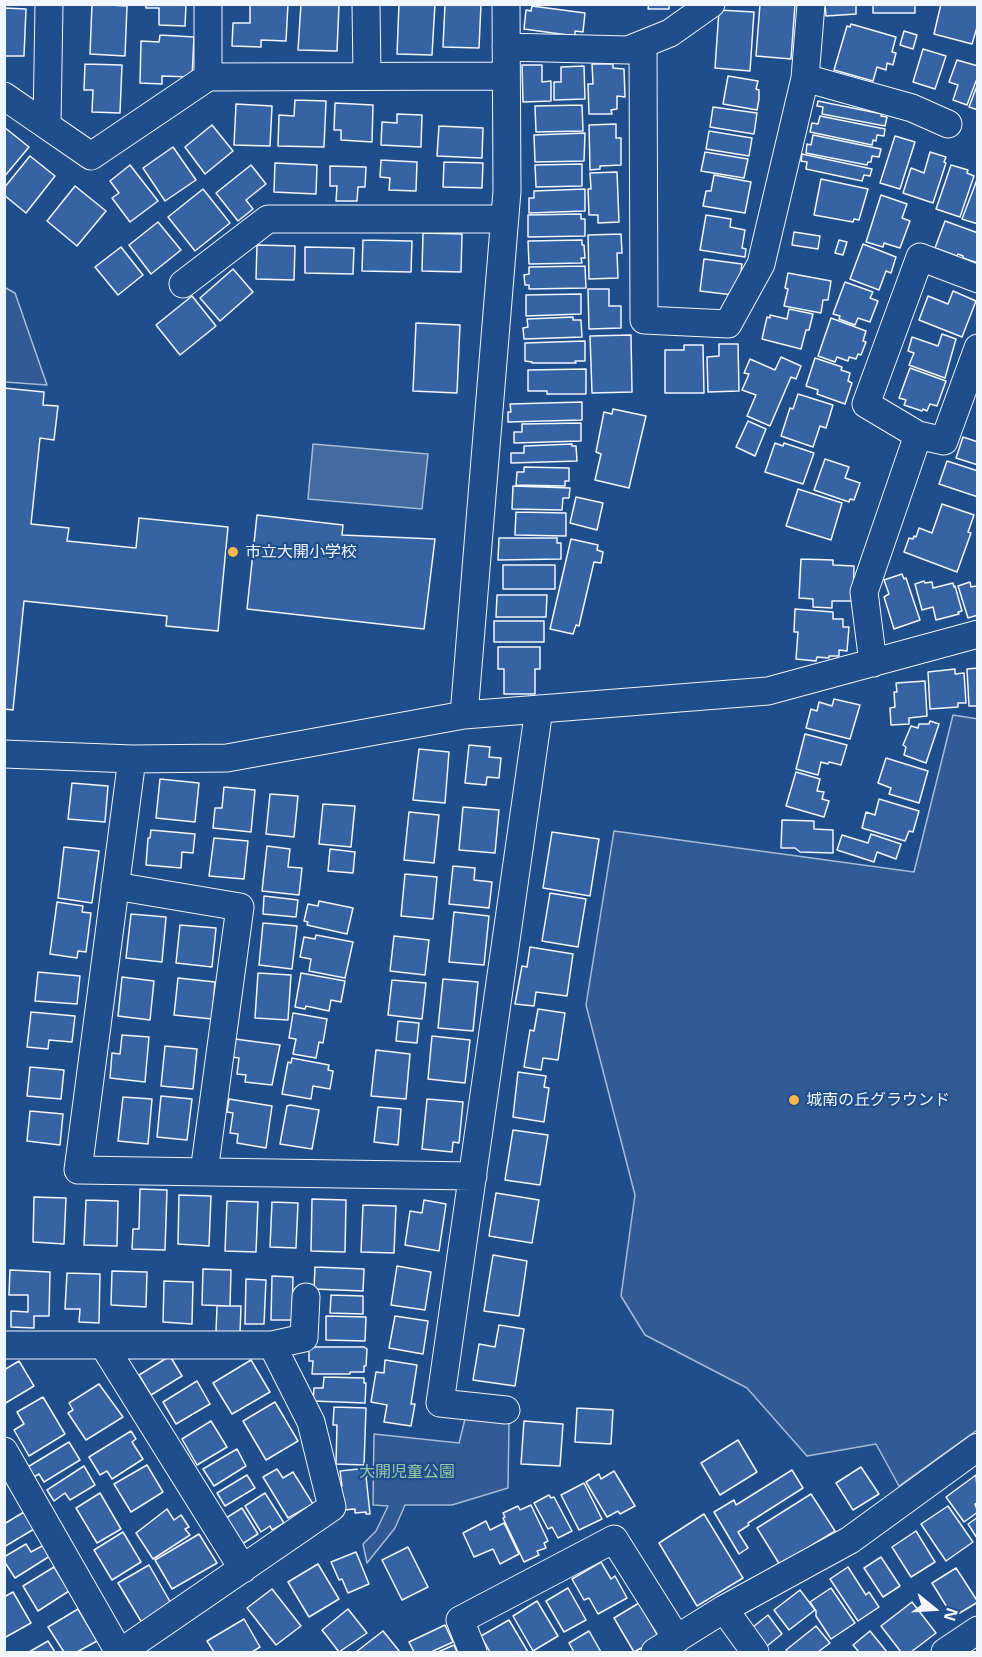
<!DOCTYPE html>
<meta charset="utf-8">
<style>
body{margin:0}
#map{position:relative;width:982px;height:1657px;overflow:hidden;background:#1f4e8c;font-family:"Noto Sans",sans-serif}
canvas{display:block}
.frame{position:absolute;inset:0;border:6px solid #f2f6ff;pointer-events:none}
.north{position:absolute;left:904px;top:1579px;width:60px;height:60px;-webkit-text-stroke:4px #1f4e8c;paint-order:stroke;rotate:108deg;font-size:16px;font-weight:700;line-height:24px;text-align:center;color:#f2f6ff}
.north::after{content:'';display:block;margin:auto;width:21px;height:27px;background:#f2f6ff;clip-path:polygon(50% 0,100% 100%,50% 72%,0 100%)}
</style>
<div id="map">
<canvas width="982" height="1657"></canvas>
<div class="frame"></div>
<div class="north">N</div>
</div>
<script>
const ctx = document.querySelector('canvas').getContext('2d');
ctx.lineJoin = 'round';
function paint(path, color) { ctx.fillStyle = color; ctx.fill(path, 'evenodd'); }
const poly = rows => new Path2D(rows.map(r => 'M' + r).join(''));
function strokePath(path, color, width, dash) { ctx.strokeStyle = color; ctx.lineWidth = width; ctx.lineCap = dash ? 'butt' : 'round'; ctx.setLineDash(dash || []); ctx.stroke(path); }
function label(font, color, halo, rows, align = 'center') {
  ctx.font = font + ' "Noto Sans","Noto Sans JP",sans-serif'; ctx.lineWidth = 4.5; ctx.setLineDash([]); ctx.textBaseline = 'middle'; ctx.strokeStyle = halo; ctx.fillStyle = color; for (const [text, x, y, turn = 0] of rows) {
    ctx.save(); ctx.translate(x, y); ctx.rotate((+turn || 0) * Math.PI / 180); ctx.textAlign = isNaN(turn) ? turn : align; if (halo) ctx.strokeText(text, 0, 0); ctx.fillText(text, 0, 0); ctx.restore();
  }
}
const built = poly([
 [4,287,15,293,47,385,5,382,4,287],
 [953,715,978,719,977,1430,899,1486,876,1444,807,1456,747,1388,645,1335,621,1296,635,1195,586,1005,614,831,914,872,953,715],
 [465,1419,509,1423,508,1488,452,1505,405,1505,395,1528,367,1563,363,1544,376,1531,388,1506,373,1505,374,1434,459,1443,465,1419]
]);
paint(built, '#305b95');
strokePath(built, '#a8bbd7', 1.5);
const water = poly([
 [313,444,428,454,422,509,308,499,313,444]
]);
paint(water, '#446ba0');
strokePath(water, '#a8bbd7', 1.5);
const building = poly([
 [92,4,127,6,125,56,90,54,92,4],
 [146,4,186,4,185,26,159,25,159,8,146,8,146,4],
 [250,4,288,4,286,41,261,40,261,47,232,46,233,23,250,23,250,4],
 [301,4,339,5,337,51,298,50,301,4],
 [399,4,435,4,432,55,397,54,399,4],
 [445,4,481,4,479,48,443,47,445,4],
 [649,4,686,4,669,5,669,9,648,9,649,4],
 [760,4,795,4,791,59,756,56,760,4],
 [825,4,856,4,856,14,826,16,825,4],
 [873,4,915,4,915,13,873,13,873,4],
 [941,4,978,4,978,24,972,44,934,34,941,4],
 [532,6,585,13,583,32,575,31,575,36,524,29,526,10,531,11,532,6],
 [4,8,26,9,24,56,4,56,4,8],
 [719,10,754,12,750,71,715,68,719,10],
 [851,24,896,37,892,52,896,53,893,65,887,63,886,70,877,67,873,81,834,70,847,26,850,27,851,24],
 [904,31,917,35,913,49,900,45,904,31],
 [160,35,194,37,192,77,162,76,162,84,140,83,141,41,159,42,160,35],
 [923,49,946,56,935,89,913,82,923,49],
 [957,60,978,66,978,76,967,105,953,100,958,85,949,82,957,60],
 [85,64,122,65,120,113,92,112,93,90,84,90,85,64],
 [592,64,613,64,613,68,624,69,625,97,617,96,617,109,611,110,612,114,589,114,588,84,593,84,592,64],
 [522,65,542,65,542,82,551,81,551,101,523,102,522,65],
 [584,66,585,99,554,100,554,82,561,82,561,67,584,66],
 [728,76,758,81,756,89,759,90,759,99,757,110,723,104,728,76],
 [978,83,978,110,969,107,978,83],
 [295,100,326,101,324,147,278,146,279,115,294,116,295,100],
 [818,101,882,114,881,116,887,117,885,126,822,114,823,107,817,106,818,101],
 [335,103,373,105,372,142,341,140,341,130,334,130,335,103],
 [236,104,272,106,270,146,234,145,236,104],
 [582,105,583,131,536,132,535,106,582,105],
 [713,107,757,113,754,134,710,127,713,107],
 [397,114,422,115,421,147,381,145,382,122,397,123,397,114],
 [820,116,885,129,884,136,877,135,876,141,873,140,872,145,810,132,812,123,818,124,820,116],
 [616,124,616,138,621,138,621,165,600,166,600,169,590,170,589,125,616,124],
 [212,125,233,151,205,174,185,147,212,125],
 [439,126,483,128,482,158,437,156,439,126],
 [4,127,29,147,4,177,4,127],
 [709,131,752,138,749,156,706,149,709,131],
 [585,133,584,161,535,162,534,135,585,133],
 [813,135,881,149,879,157,872,156,871,162,868,162,867,165,806,153,807,144,811,145,813,135],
 [895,136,915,142,900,189,880,183,895,136],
 [173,147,196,180,165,201,143,168,173,147],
 [705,152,748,159,744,178,701,171,705,152],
 [930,152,946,157,944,162,946,163,933,203,903,193,911,168,924,173,930,152],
 [802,154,872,169,870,176,864,175,862,181,806,169,807,162,801,161,802,154],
 [30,156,55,176,26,213,4,195,4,188,30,156],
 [381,160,417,162,416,191,389,190,390,178,380,177,381,160],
 [444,162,483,163,482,188,443,187,444,162],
 [275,163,317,165,316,194,274,192,275,163],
 [582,164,582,186,536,187,535,165,582,164],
 [130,165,158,201,130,222,112,198,119,193,110,181,130,165],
 [251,165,266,184,246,200,253,209,238,221,216,193,251,165],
 [951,165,968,170,967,173,974,176,960,217,936,209,951,165],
 [330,166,366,167,365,187,358,187,357,201,336,201,337,186,330,186,330,166],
 [617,172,619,222,598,223,598,215,589,215,588,189,591,189,590,173,617,172],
 [714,175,751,182,745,213,703,206,706,191,711,191,714,175],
 [978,177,978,224,962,219,978,177],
 [821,179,868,189,859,220,854,219,853,222,814,215,821,179],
 [75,186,106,211,77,246,47,221,75,186],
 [203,189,230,223,195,251,168,217,203,189],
 [585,189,585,211,529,213,529,198,534,198,534,191,585,189],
 [881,195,907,204,902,218,910,221,900,248,884,243,883,247,866,242,881,195],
 [581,214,581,219,585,219,585,236,528,237,528,215,581,214],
 [706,215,731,219,730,227,745,230,742,248,746,249,745,257,700,250,706,215],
 [945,221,978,233,978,263,963,258,963,256,958,254,957,256,935,248,945,221],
 [158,222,181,250,151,274,129,245,158,222],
 [794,232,820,236,818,249,792,245,794,232],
 [423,233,462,234,461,272,422,271,423,233],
 [621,234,622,253,617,253,618,278,589,279,588,235,621,234],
 [363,240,412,241,411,272,362,271,363,240],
 [582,240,582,245,584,245,585,258,581,258,582,263,529,264,528,241,582,240],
 [839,240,847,242,843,255,835,253,839,240],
 [863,244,896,257,891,273,886,271,879,290,850,279,863,244],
 [257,245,295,246,294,280,256,279,257,245],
 [121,247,143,275,118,295,95,267,121,247],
 [305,247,354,248,353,274,305,273,305,247],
 [704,259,742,264,738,291,733,295,700,291,704,259],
 [585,266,586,288,529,289,529,285,525,285,524,275,529,274,529,267,585,266],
 [233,269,253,292,220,321,200,298,233,269],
 [788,273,831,281,828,300,823,300,821,313,784,306,788,289,785,288,788,273],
 [845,282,873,292,870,298,878,301,870,322,858,318,855,325,839,319,840,316,833,314,845,282],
 [588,289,609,289,609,306,621,306,621,328,589,329,588,289],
 [953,291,976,301,962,337,919,320,928,296,948,304,953,291],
 [581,294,581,314,526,316,526,295,581,294],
 [192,296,216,326,180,355,156,325,192,296],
 [789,309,813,314,809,330,806,330,801,349,762,339,767,317,770,318,770,315,787,319,789,309],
 [573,317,573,320,581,320,582,337,524,339,523,328,528,327,527,319,573,317],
 [831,318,866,331,863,341,866,342,861,355,858,354,856,359,849,357,848,361,837,357,835,362,818,356,831,318],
 [416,323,460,325,457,393,413,391,416,323],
 [942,334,956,339,945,378,909,365,914,353,908,351,912,337,938,346,942,334],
 [631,335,632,392,592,393,590,336,631,335],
 [585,341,585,361,575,361,576,363,532,363,532,362,525,361,525,343,585,341],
 [719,344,738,344,739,391,708,392,707,357,719,356,719,344],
 [684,345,703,345,704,393,665,393,665,350,684,350,684,345],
 [781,357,801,366,796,379,791,377,770,426,747,416,756,395,742,390,749,374,744,373,750,359,775,370,781,357],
 [815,358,842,367,841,370,850,373,848,381,852,383,845,404,817,394,818,390,806,386,815,358],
 [910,368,946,381,937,406,930,404,927,411,923,409,922,411,904,405,906,400,899,398,910,368],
 [586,369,586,394,547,394,547,391,528,391,528,370,586,369],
 [4,388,44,392,43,405,58,406,54,440,40,438,31,524,69,528,67,541,136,548,139,518,228,527,218,631,166,626,167,616,24,601,13,710,4,709,4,388],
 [798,394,833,405,826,428,820,426,813,447,781,436,790,408,793,409,798,394],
 [582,402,582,420,508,422,508,412,511,412,510,404,582,402],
 [613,409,646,416,629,488,595,480,601,454,596,452,604,412,612,414,613,409],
 [748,421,766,429,755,456,736,447,748,421],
 [581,423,581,441,514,443,514,432,522,432,522,424,581,423],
 [963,437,978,442,978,465,956,458,963,437],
 [775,443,783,446,784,443,814,453,803,484,765,472,775,443],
 [572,444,572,446,576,446,577,461,511,463,511,453,524,453,524,446,572,444],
 [825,459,849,467,845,478,860,483,854,500,850,499,849,502,814,490,825,459],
 [947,461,978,471,978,497,939,484,947,461],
 [524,467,569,468,569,481,565,481,565,486,516,485,517,472,524,472,524,467],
 [513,486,570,488,569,498,563,498,562,510,512,509,513,486],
 [798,489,842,503,831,540,786,526,798,489],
 [576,497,603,503,597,530,570,523,576,497],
 [942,504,974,515,968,532,971,533,957,572,904,552,909,538,913,539,914,536,916,537,919,528,932,533,942,504],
 [516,512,566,513,566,536,515,535,516,512],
 [257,515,343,525,342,535,435,539,424,629,247,609,257,515],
 [499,538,557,538,557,543,561,543,561,559,498,560,499,538],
 [571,539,598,545,597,550,603,552,601,563,594,562,579,626,576,625,573,634,550,629,571,539],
 [801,559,833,560,833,565,854,566,853,601,832,601,832,608,813,607,813,599,799,598,801,559],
 [503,565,555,565,555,589,503,589,503,565],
 [902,574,904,579,906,578,920,620,894,629,884,597,889,594,884,580,902,574],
 [924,581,925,583,932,582,933,588,953,583,954,587,955,586,962,611,958,612,959,614,936,620,933,607,922,610,915,584,924,581],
 [970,582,971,587,976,586,978,590,978,615,968,618,958,586,970,582],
 [497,595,547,595,546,617,496,617,497,595],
 [795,609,833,612,833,619,843,619,843,627,849,627,847,651,839,650,839,656,829,656,829,658,817,657,816,661,796,659,798,632,794,632,795,609],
 [494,621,544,621,544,642,494,642,494,621],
 [498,647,540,647,540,669,535,669,535,694,504,694,504,669,498,669,498,647],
 [978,668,978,706,969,706,967,669,978,668],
 [955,669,955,674,964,673,966,703,958,703,958,707,930,709,928,672,955,669],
 [925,681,927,716,909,718,909,724,891,725,890,708,895,707,894,692,897,692,896,683,925,681],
 [834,699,860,705,850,739,806,728,811,709,817,711,819,702,832,706,834,699],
 [930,721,939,724,926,763,904,755,906,747,903,745,911,726,918,728,919,724,929,724,930,721],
 [805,734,847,745,841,765,829,762,828,764,821,762,818,775,796,769,805,734],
 [469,745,490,747,489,757,501,758,499,778,487,777,486,785,465,783,469,745],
 [419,749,449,752,445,803,413,800,419,749],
 [886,758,928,771,919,803,889,794,891,788,878,783,886,758],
 [796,772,820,779,817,791,824,792,822,799,829,801,824,817,786,806,796,772],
 [160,779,199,783,195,822,156,818,160,779],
 [72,783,108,786,105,822,68,819,72,783],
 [224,787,255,790,251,832,213,828,215,808,222,808,224,787],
 [270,794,298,796,294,837,266,834,270,794],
 [879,799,919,811,913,832,909,831,905,841,862,828,866,812,875,815,879,799],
 [323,804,355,806,351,847,319,844,323,804],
 [463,807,499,810,495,853,459,850,463,807],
 [409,812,439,815,434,863,404,860,409,812],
 [782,820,814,821,814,829,833,830,833,853,800,852,795,848,781,848,782,820],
 [151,830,195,834,193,853,182,852,181,868,146,865,148,838,150,838,151,830],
 [552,832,599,839,590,896,543,888,552,832],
 [871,834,901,844,896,859,877,852,874,862,837,850,842,835,868,843,871,834],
 [214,838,248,841,244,879,209,876,214,838],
 [267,846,290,849,288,867,302,868,299,895,262,891,267,846],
 [64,847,99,851,92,903,58,898,64,847],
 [330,849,355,852,353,873,328,871,330,849],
 [453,866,475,868,474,880,492,882,489,908,449,904,453,866],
 [405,874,437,877,433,919,401,916,405,874],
 [550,893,586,899,578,947,542,941,550,893],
 [264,896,298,900,296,917,263,914,264,896],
 [319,901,353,908,347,934,307,925,308,922,304,921,308,904,318,906,319,901],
 [57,902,83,906,82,912,91,913,86,952,78,951,77,958,50,954,57,902],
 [454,912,489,916,484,965,449,962,454,912],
 [131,914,166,917,162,962,126,958,131,914],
 [263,923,297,926,292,969,259,965,263,923],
 [180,925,216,928,212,967,176,963,180,925],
 [316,935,353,942,345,978,309,971,311,959,300,957,304,937,315,939,316,935],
 [394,936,429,940,425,975,390,971,394,936],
 [530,947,573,954,567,996,536,992,534,1006,515,1004,522,966,527,967,530,947],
 [38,972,80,976,77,1004,35,1001,38,972],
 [258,973,291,975,288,1020,255,1018,258,973],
 [301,973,345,981,341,1002,331,1000,329,1011,306,1006,305,1009,295,1007,301,973],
 [122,977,154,981,150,1020,118,1016,122,977],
 [178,978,215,982,212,1019,174,1015,178,978],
 [443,979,478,982,473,1031,438,1028,443,979],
 [392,980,426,983,422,1019,388,1015,392,980],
 [538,1009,565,1013,558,1060,543,1058,541,1070,524,1067,530,1030,534,1031,538,1009],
 [31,1012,75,1016,72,1042,49,1040,48,1049,27,1047,31,1012],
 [293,1013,327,1019,323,1043,319,1042,316,1058,293,1054,296,1039,289,1038,293,1013],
 [398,1021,419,1023,417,1043,396,1041,398,1021],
 [122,1035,149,1037,145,1082,110,1078,112,1053,120,1054,122,1035],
 [432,1036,470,1040,465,1083,428,1079,432,1036],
 [235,1039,280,1045,272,1085,245,1082,246,1075,237,1074,239,1058,232,1057,235,1039],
 [165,1046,197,1049,193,1089,161,1086,165,1046],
 [376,1050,410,1054,406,1099,371,1096,376,1050],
 [292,1058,329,1065,328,1070,333,1071,330,1089,313,1086,311,1099,282,1094,288,1062,291,1063,292,1058],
 [30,1067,64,1070,61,1099,27,1096,30,1067],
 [518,1072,546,1076,544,1087,549,1088,544,1122,513,1117,518,1072],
 [161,1096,192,1099,187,1140,157,1137,161,1096],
 [123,1097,152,1099,148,1144,118,1141,123,1097],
 [229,1099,272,1106,266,1148,237,1143,238,1134,230,1133,233,1113,227,1112,229,1099],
 [427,1099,463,1102,459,1143,453,1142,452,1152,422,1149,427,1099],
 [290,1105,319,1110,312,1149,280,1144,287,1106,290,1105],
 [378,1107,401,1109,398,1145,374,1142,378,1107],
 [30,1111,63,1114,60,1145,27,1141,30,1111],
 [513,1130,548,1135,540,1185,505,1180,513,1130],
 [140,1189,167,1190,165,1250,132,1249,133,1229,139,1229,140,1189],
 [496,1193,539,1200,532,1243,489,1236,496,1193],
 [179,1195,211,1196,209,1246,178,1244,179,1195],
 [34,1197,66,1198,64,1244,33,1242,34,1197],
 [312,1199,346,1200,345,1252,311,1251,312,1199],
 [86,1200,118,1201,117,1246,84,1245,86,1200],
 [424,1200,446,1204,439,1251,405,1245,410,1211,422,1213,424,1200],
 [227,1201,258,1202,256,1252,225,1251,227,1201],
 [272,1202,298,1203,296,1248,270,1247,272,1202],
 [363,1205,396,1206,394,1253,361,1252,363,1205],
 [493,1255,527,1261,519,1316,484,1311,493,1255],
 [397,1266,431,1272,425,1310,391,1305,397,1266],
 [315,1267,364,1269,363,1291,314,1289,315,1267],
 [203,1269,231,1270,230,1306,202,1305,203,1269],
 [10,1270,50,1272,49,1316,34,1316,34,1328,11,1327,11,1311,28,1312,28,1295,9,1295,10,1270],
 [112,1271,147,1272,146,1307,111,1305,112,1271],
 [67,1273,100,1274,99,1323,79,1322,80,1309,65,1309,67,1273],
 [272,1276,293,1277,292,1320,271,1320,272,1276],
 [246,1279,266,1280,264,1324,245,1324,246,1279],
 [164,1281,193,1282,192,1324,163,1322,164,1281],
 [331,1295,363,1296,363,1314,330,1313,331,1295],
 [217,1306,241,1306,240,1333,216,1332,217,1306],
 [326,1316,366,1317,365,1341,326,1340,326,1316],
 [395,1316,428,1321,423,1354,389,1348,395,1316],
 [499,1325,524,1329,515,1386,473,1380,479,1344,495,1347,499,1325],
 [309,1347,364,1347,367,1349,366,1366,364,1366,364,1372,350,1372,350,1374,312,1374,313,1361,309,1361,309,1347],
 [170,1356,182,1376,151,1395,139,1375,170,1356],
 [251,1360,270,1392,232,1414,213,1383,251,1360],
 [385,1360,417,1365,411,1404,415,1404,411,1426,384,1422,387,1405,371,1402,376,1372,384,1373,385,1360],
 [19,1361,34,1386,4,1404,4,1370,19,1361],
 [324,1377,364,1378,364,1383,366,1383,365,1403,313,1401,314,1388,323,1388,324,1377],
 [197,1381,210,1404,176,1424,163,1402,197,1381],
 [99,1384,123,1417,86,1440,68,1413,73,1410,69,1403,99,1384],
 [43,1397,65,1434,29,1456,14,1430,24,1424,17,1412,43,1397],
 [275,1402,298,1441,266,1460,243,1421,275,1402],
 [334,1407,366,1408,364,1465,336,1464,337,1425,333,1425,334,1407],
 [577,1408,613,1410,611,1444,575,1442,577,1408],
 [211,1421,227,1447,197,1465,182,1439,211,1421],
 [524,1421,563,1424,560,1466,521,1464,524,1421],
 [131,1431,136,1439,132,1442,143,1459,112,1479,107,1471,100,1475,89,1457,131,1431],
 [738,1440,757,1472,720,1495,701,1463,738,1440],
 [69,1442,80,1460,44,1482,39,1474,32,1478,26,1468,69,1442],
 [237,1449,246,1466,214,1486,203,1469,237,1449],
 [147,1465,163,1492,131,1512,114,1484,147,1465],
 [84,1466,95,1485,70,1500,65,1493,54,1501,47,1490,84,1466],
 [861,1467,879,1494,853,1510,836,1483,861,1467],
 [368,1468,369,1476,366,1476,370,1514,366,1514,366,1512,355,1513,355,1509,343,1510,339,1486,342,1486,340,1471,368,1468],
 [277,1469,283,1478,293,1472,313,1504,288,1518,263,1477,277,1469],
 [792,1470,803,1488,748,1523,749,1525,738,1532,748,1548,739,1554,714,1512,734,1500,736,1505,792,1470],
 [614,1471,635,1506,620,1514,618,1511,607,1517,586,1482,599,1474,601,1479,614,1471],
 [247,1475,255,1488,225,1506,217,1493,247,1475],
 [976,1475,978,1502,975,1504,978,1512,964,1522,946,1497,976,1475],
 [584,1483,602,1519,579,1530,561,1495,584,1483],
 [100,1493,121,1529,97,1543,76,1508,100,1493],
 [265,1493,284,1523,272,1530,270,1526,261,1532,245,1506,265,1493],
 [811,1494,835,1531,780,1565,757,1528,811,1494],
 [549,1495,551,1498,554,1497,572,1531,558,1538,552,1527,548,1529,534,1503,549,1495],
 [531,1505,548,1541,544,1543,546,1548,537,1551,539,1555,524,1562,503,1518,505,1517,503,1513,518,1506,520,1510,531,1505],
 [948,1506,973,1542,946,1561,921,1524,948,1506],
 [242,1508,258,1534,242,1544,226,1518,242,1508],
 [167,1509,174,1520,181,1515,189,1527,185,1529,190,1535,153,1559,136,1533,167,1509],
 [24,1512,34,1529,4,1547,4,1524,24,1512],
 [704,1514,743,1578,697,1606,659,1543,704,1514],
 [978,1517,978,1538,977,1538,968,1524,978,1517],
 [486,1521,490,1530,504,1523,519,1554,500,1564,493,1549,474,1557,463,1533,486,1521],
 [916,1531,935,1562,911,1577,892,1547,916,1531],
 [123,1532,141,1562,112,1580,94,1550,123,1532],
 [199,1534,217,1563,172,1589,155,1560,199,1534],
 [26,1544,31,1552,44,1545,50,1556,15,1578,4,1561,4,1557,26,1544],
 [408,1547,428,1587,402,1600,382,1560,408,1547],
 [356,1552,369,1584,348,1593,342,1579,339,1580,331,1562,356,1552],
 [881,1557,900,1586,883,1597,864,1568,881,1557],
 [601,1562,611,1579,615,1576,627,1598,598,1614,589,1598,584,1600,572,1579,601,1562],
 [318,1564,339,1599,309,1617,288,1582,318,1564],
 [149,1565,172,1605,142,1623,118,1583,149,1565],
 [54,1567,69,1591,38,1611,23,1586,54,1567],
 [848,1567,866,1595,869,1592,879,1607,858,1621,830,1579,848,1567],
 [956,1568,978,1602,953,1617,932,1583,956,1568],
 [568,1588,586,1620,564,1632,546,1601,568,1588],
 [831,1588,855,1623,831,1639,816,1616,816,1611,810,1602,831,1588],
 [272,1589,301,1626,276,1645,247,1608,272,1589],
 [800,1590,815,1610,789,1630,774,1610,800,1590],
 [13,1592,31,1623,4,1638,4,1597,13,1592],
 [537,1601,558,1636,533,1651,513,1616,537,1601],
 [912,1602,936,1633,911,1652,901,1652,881,1626,912,1602],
 [639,1603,659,1638,634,1652,614,1618,639,1603],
 [78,1609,97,1641,77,1652,64,1652,48,1627,78,1609],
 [348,1609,367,1633,339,1652,322,1630,348,1609],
 [768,1615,782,1634,767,1646,753,1627,768,1615],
 [244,1619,260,1647,252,1652,214,1652,207,1641,244,1619],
 [509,1620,528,1652,490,1652,481,1636,509,1620],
 [445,1625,453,1642,431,1652,414,1652,409,1642,445,1625],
 [816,1626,830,1643,818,1652,788,1652,786,1650,816,1626],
 [383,1631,400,1652,356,1652,383,1631],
 [589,1631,601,1652,574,1652,569,1643,589,1631],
 [870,1631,887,1652,859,1652,853,1645,870,1631],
 [48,1641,55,1652,29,1652,48,1641],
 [454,1645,457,1652,438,1652,454,1645]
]);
paint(building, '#3563a3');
strokePath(building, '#f2f6ff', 1.5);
const minor = poly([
 [366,4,367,76],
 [643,44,644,320,728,324,761,264,805,78,811,4],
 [506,47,628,50,670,33,711,4],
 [208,77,208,4],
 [805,78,912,108,948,124],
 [4,96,91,156,208,77,506,76],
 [47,125,49,4],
 [978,279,920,257,866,404,918,435,944,441,978,348],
 [183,284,268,219,504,219],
 [873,663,864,592,918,435],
 [464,715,507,191,506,4],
 [4,754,132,759,227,758,464,715,768,691,978,634],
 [132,759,78,1170,473,1176],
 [115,886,240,907,204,1172],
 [4,1345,272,1345,304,1338,306,1297],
 [104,1346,243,1569],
 [506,1410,440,1403,539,709],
 [4,1451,119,1652],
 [724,1609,755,1652],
 [121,1652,332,1507,311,1422,272,1345],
 [473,1652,460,1620,614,1539,677,1639],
 [655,1652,724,1609,850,1540,978,1447],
 [945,1652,978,1630]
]);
strokePath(minor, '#f2f6ff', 29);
strokePath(minor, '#1f4e8c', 27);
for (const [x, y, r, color] of [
 [233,552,6,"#ffb74d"],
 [794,1100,6,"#ffb74d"]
]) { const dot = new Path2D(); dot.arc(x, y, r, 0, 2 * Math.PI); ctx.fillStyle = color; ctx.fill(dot); strokePath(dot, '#1f4e8c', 2); }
label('16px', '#f2f6ff', '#1f4e8c', [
 ["市立大開小学校",245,552],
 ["城南の丘グラウンド",806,1100]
], 'left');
label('16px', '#97c8a6', '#1f4e8c', [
 ["大開児童公園",407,1472]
]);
</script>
